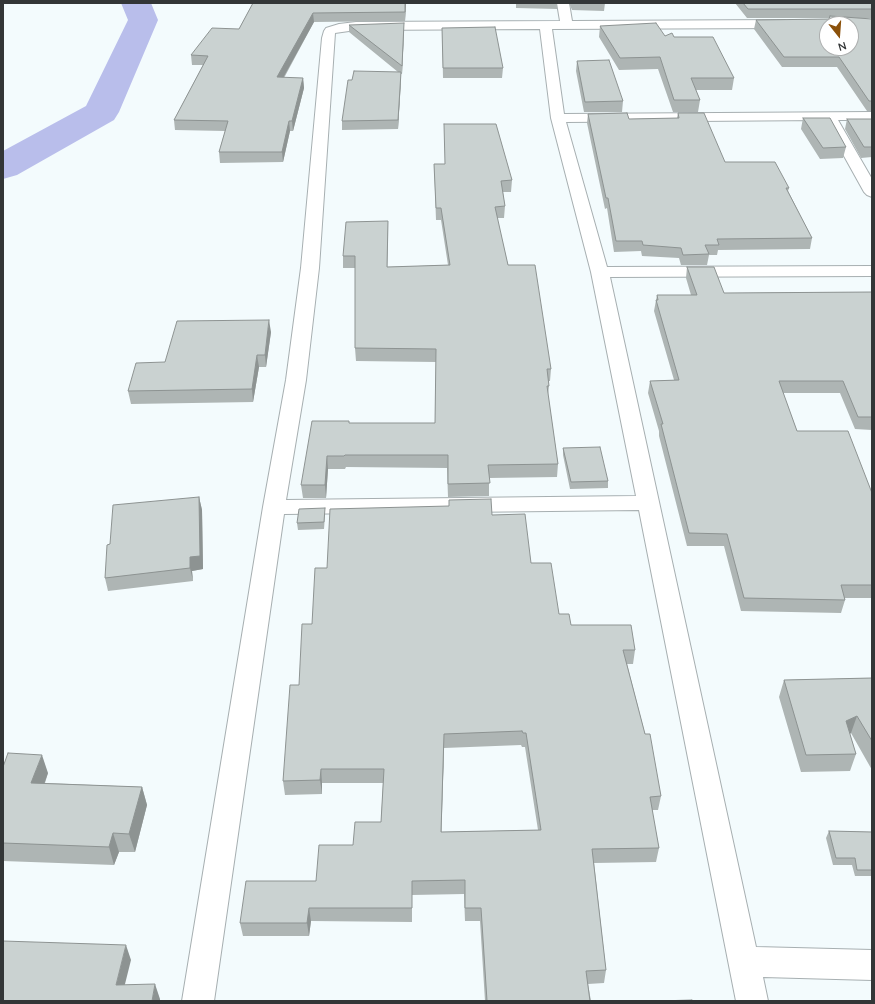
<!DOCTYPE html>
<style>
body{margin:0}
#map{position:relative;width:875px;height:1004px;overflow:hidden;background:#f3fbfd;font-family:Quicksand,sans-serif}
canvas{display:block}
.frame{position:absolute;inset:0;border:4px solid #333637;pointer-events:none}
.north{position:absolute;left:819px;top:16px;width:40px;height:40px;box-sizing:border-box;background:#fff;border:1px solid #adafaf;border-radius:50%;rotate:163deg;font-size:11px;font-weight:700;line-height:16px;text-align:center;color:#333637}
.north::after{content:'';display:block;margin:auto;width:14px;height:18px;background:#8b510b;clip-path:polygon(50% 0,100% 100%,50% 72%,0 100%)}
</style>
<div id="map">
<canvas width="875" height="1004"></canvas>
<div class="frame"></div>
<div class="north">N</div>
</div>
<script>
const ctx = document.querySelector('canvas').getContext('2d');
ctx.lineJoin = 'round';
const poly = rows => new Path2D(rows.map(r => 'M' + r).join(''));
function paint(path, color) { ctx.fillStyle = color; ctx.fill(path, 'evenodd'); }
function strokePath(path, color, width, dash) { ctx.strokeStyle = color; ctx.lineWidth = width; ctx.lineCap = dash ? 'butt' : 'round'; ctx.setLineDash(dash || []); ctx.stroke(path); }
paint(poly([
 [121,3,151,3,158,20,119,112,114,120,17,175,3,179,3,151,86,106,128,20,121,3]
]), '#b9beeb');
const minor = poly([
 [557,3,569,3,572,21,785,20,791,24,785,28,552,29,564,114,872,112,872,120,838,120,872,179,872,197,867,195,864,192,824,120,566,122,607,267,872,266,872,276,610,277,756,947,872,950,872,980,763,977,768,1001,736,1001,639,510,284,514,214,1001,182,1001,263,507,286,380,301,268,322,38,324,31,326,28,339,24,356,22,560,21,557,3],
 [540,29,551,118,591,272,636,496,286,500,306,380,319,268,335,33,356,30,540,29]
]);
strokePath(minor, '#a7afb1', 2);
paint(minor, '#fff');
paint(poly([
 [253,3,406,3,405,21,314,22,284,78,303,78,304,88,293,131,290,131,283,162,220,163,219,152,225,131,175,130,174,120,203,65,192,65,191,55,239,29],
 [516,3,557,3,557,9,516,8],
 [569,3,605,3,604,11,572,10],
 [735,3,872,3,872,18,854,18,872,19,872,111,867,111,837,67,782,67,754,29,756,20,829,19,830,18,747,18],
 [349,25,404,31,402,74,401,74,398,129,342,130,342,121,398,72,349,32],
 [600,26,674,37,734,78,732,90,696,90,700,100,698,112,673,112,658,69,619,70,599,37],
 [442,28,503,68,502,78,443,78],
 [577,61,623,101,622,112,584,112,576,71],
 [678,113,725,162,789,188,788,191,812,238,810,249,718,250,717,255,709,255,707,265,681,265,679,258,642,256,641,251,614,252,607,208,605,209,587,123,588,114,629,119,677,118],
 [803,118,846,147,843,158,820,159,801,129],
 [847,119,872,119,872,157,861,158,845,129],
 [434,164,512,180,511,192,503,192,505,206,504,218,497,218,508,265,551,369,550,381,548,381,549,386,548,395,558,464,557,477,489,478,489,496,448,497,447,468,346,467,345,469,328,469,326,498,303,498,301,485,349,423,435,423,436,362,356,361,355,348,355,268,343,268,343,256,388,221,388,233,387,267,448,265,441,220,436,220],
 [687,267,724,293,872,292,872,430,855,429,840,393,783,393,797,431,872,493,872,598,845,598,845,600,841,613,741,611,724,546,687,546,659,436,659,431,648,393,650,381,674,380,654,311,657,295,691,295,686,278],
 [271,332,266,367,259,367,253,402,131,404,128,391,165,362],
 [563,448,608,481,608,488,570,489,563,455],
 [199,497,202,510,203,569,192,571,193,581,108,591,105,578,110,544],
 [325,515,324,529,298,530,297,523],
 [492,515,531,563,559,614,571,625,635,650,633,664,627,664,661,796,658,810,652,810,659,848,656,862,594,863,606,970,604,983,588,984,591,1001,485,1001,480,921,465,921,464,894,412,895,412,922,311,921,309,936,243,936,240,923,316,881,353,845,381,822,383,783,322,783,322,794,285,795,283,781,299,685,312,624,327,568],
 [521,745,522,747,525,747,538,830,441,832,444,748],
 [872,678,872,770,851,733,850,734,856,754,850,771,801,772,779,697,784,680],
 [3,767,48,773,45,783,142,787,147,805,135,852,119,852,114,865,3,861],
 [829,831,872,832,872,876,855,876,852,865,833,865,826,838]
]), '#aeb5b4');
paint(poly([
 [405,3,406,3,405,21],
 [313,13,314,22,278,87,277,77],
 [404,23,404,31,402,74,402,66],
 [401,72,401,81,398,129,398,120],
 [303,78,304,88,293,131,292,121],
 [289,121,290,131,283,162,282,152],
 [388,221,388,233,387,278,387,267],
 [269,320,271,332,266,367,265,355],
 [257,355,259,367,253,402,252,389],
 [327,456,328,469,326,498,325,485],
 [199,497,202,510,203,569,192,571,193,581,190,568,190,557],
 [857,716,851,733,839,738,846,721],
 [444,734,444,748,441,846,441,832],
 [42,755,48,773,38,801,31,783],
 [321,769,322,783,322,794,320,780],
 [142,787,147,805,135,852,129,834],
 [113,833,119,852,114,865,109,847],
 [309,908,311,921,309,936,307,923],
 [126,945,131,960,121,1000,116,985],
 [155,984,160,999,160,1001,152,1001]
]), '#8d9392');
const building = poly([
 [253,3,405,3,405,12,313,13,277,77,303,78,292,121,289,121,282,152,219,152,228,121,174,120,208,56,191,55,212,28,239,29,253,3],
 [743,3,872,3,872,9,748,9,743,3],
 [830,16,872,19,872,101,869,101,839,57,784,57,756,20,829,19,830,16],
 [827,24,851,24,851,48,827,48,827,24],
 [404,23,402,66,349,25,404,23],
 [656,23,665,36,672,33,674,37,713,37,734,78,691,78,700,100,674,100,660,57,620,58,600,26,656,23],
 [495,27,503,68,443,68,442,28,495,27],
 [609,60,623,101,585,102,577,61,609,60],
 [354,71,401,72,398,120,342,121,348,80,352,80,354,71],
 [627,113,629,119,679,118,678,113,704,113,725,162,775,162,789,188,786,188,812,238,717,239,719,245,705,245,709,254,683,255,681,248,643,245,642,241,616,241,608,198,606,198,588,114,627,113],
 [803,118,830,118,846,147,823,148,803,118],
 [847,119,872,119,872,147,864,147,847,119],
 [444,124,496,124,512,180,501,181,505,206,495,207,508,265,535,265,551,369,547,369,549,386,547,386,558,464,488,465,490,483,448,484,448,455,345,455,344,456,327,456,325,485,301,485,312,421,349,421,349,423,435,423,436,349,355,348,355,256,343,256,346,222,388,221,387,267,450,265,441,208,436,208,434,164,445,164,444,124],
 [687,267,714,267,724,293,872,292,872,417,858,417,843,381,779,381,797,431,848,431,872,493,872,585,841,585,845,600,744,598,727,534,689,533,661,424,663,424,650,381,679,380,656,300,658,300,657,295,697,295,687,267],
 [269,320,265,355,257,355,252,389,128,391,136,363,165,362,177,321,269,320],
 [600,447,608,481,571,482,563,448,600,447],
 [199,497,200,556,190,557,190,568,105,578,107,545,110,544,113,505,199,497],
 [491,499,492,515,525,514,531,563,551,563,559,614,569,614,571,625,631,625,635,650,623,650,645,734,650,734,661,796,650,797,659,848,592,849,606,970,586,971,590,1001,487,1001,481,908,465,908,465,880,412,881,412,908,309,908,307,923,240,923,246,881,316,881,319,845,353,845,355,822,381,822,384,769,321,769,320,780,283,781,290,685,299,685,302,624,312,624,315,568,327,568,330,509,449,506,449,500,491,499],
 [522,731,523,733,526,733,541,830,441,832,444,734,522,731],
 [325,508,324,522,297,523,299,509,325,508],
 [872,678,872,741,857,716,846,721,856,754,806,755,784,680,872,678],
 [8,753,42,755,31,783,142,787,129,834,113,833,109,847,3,843,3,767,8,753],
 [829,831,872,832,872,870,857,870,855,858,836,858,829,831],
 [3,941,126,945,116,985,155,984,152,1001,3,1001,3,941],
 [692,1000,693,1001,658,1001,692,1000]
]);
paint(building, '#cad2d1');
strokePath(building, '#8d9392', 1);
</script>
